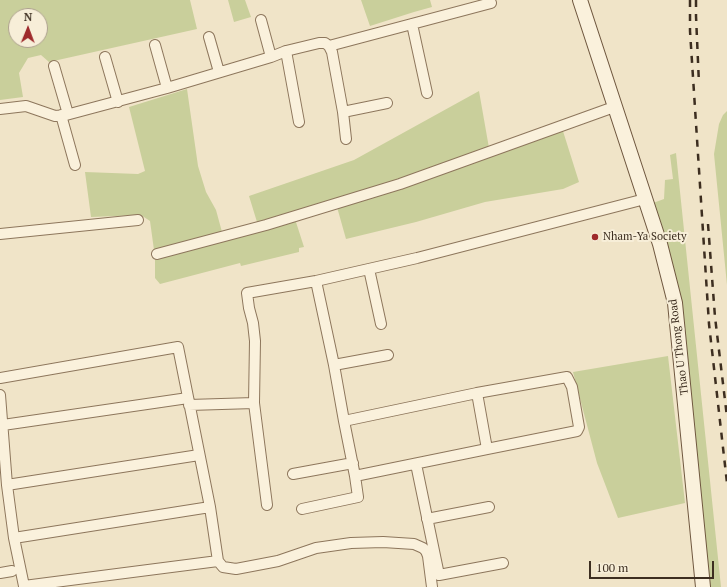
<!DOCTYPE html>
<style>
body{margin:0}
#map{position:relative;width:727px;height:587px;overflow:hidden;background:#f0e4c8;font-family:"PT Serif",serif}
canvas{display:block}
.north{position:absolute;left:8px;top:8px;width:40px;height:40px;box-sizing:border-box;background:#f7eed8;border:1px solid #ada18e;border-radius:50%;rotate:1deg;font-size:11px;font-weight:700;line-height:16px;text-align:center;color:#3d2e20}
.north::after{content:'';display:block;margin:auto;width:14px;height:18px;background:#9e2a2b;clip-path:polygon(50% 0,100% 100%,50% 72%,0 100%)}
.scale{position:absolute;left:589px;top:561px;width:125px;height:18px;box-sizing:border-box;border:2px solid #3d2e20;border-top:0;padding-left:5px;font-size:12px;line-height:14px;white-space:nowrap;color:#3d2e20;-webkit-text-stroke:3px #f7eed8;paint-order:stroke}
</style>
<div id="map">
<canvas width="727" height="587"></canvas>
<div class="north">N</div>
<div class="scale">100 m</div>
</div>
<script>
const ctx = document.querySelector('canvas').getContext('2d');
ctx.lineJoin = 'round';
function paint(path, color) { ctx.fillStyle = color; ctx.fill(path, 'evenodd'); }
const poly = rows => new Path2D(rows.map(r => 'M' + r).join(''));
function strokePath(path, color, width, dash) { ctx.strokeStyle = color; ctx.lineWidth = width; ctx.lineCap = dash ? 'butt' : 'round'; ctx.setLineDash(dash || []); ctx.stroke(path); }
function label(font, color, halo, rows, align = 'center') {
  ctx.font = font + ' "PT Serif",serif'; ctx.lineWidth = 4; ctx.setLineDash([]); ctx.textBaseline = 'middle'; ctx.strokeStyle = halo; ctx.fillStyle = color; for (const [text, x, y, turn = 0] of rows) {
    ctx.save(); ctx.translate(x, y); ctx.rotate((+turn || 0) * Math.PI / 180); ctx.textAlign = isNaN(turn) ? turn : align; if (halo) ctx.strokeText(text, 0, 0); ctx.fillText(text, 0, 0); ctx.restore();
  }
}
paint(poly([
 [0,0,190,0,197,29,49,62,41,55,28,58,19,73,23,97,0,100],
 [16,16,40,16,40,40,16,40],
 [228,0,245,0,251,17,234,22],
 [361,0,430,0,432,7,414,12,370,26],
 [187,89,198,166,206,192,216,210,222,232,154,250,150,221,141,215,91,217,85,172,138,174,145,171,129,107],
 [479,91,489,148,392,182,257,222,249,196,354,160],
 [727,111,727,285,714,154,719,124,723,115],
 [562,128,579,182,563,189,485,202,416,222,346,239,337,207],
 [676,153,721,587,709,587,653,203,664,199,665,180,673,179,670,155],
 [295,219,304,247,299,248,299,252,241,266,240,263,160,284,155,278,155,258],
 [668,356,685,503,618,518,597,463,573,372]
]), '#c9cf9b');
const street = poly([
 [261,20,271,57],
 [412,24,427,93],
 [209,37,219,72],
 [155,45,167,88],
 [329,46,332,52,343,112,346,139],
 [286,51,299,122],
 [105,57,118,102],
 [54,66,68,114],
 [0,109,26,106,55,116,66,115,167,88,271,57,286,51,319,43,325,43,329,46,491,3],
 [343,112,387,103],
 [61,115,75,165],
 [0,234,138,220],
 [157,254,266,225,400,184,614,107],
 [369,269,381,324],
 [334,365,388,355],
 [0,378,178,347,210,507,218,561,223,567,236,569,278,561,316,548,351,543,383,542,414,544,423,548,426,551,428,556,432,587],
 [477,393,487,449],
 [0,395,7,485,14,538,24,586,218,561],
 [189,405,254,403],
 [344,421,477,393,567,377,572,387,579,427,577,431,487,449,355,476],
 [3,425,188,398],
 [416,464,439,575,503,563],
 [293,474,353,463],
 [7,485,199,455],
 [267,505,254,403,255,341,253,323,249,308,247,293,316,281,417,258,645,199],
 [302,509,358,497,355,476,344,421,334,365,316,281],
 [427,519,489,507],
 [14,538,210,507],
 [0,573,12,571]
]);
const secondary = poly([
 [580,0,660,244,675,303,703,587]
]);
strokePath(street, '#8d765c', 12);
strokePath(secondary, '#6f573f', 16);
strokePath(street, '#faf1dc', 10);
strokePath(secondary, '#faf1dc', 14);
strokePath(poly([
 [690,0,690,31,709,324,727,483],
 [696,0,696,16,699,84],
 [708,224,715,317,727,417]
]), '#3d2e20', 2.5, [7, 7]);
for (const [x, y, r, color] of [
 [595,237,4,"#9e2a2b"]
]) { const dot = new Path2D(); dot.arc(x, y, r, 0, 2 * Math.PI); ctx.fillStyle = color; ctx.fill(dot); strokePath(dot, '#f7eed8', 1.5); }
label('11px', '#3d2e20', '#f7eed8', [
 ["Nham-Ya Society",603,237]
], 'left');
label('11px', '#3d2e20', '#f7eed8', [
 ["Thao U Thong Road",679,347,-97]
]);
</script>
